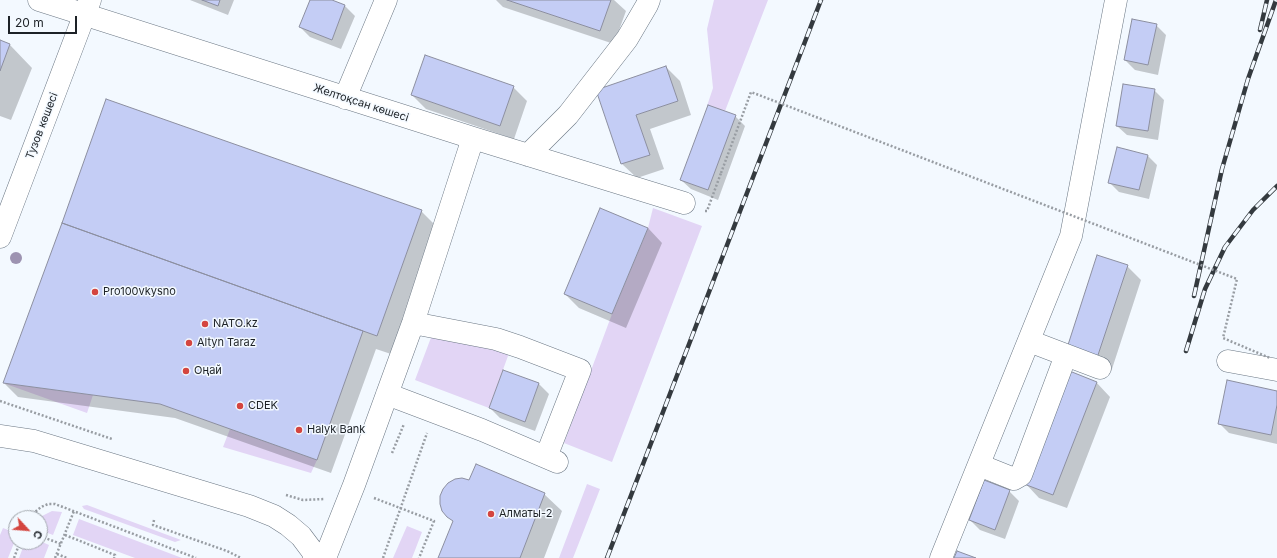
<!DOCTYPE html>
<meta charset="utf-8">
<style>
body{margin:0}
#map{position:relative;width:1277px;height:558px;overflow:hidden;background:#f3f9ff;font-family:Inter,sans-serif}
canvas{display:block}
.north{position:absolute;left:8px;top:510px;width:40px;height:40px;box-sizing:border-box;background:#f3f9ff;border:1px solid #9da3a9;border-radius:50%;rotate:116deg;font-size:11px;font-weight:700;line-height:16px;text-align:center;color:#1d2227}
.north::after{content:'';display:block;margin:auto;width:14px;height:18px;background:#d4453f;clip-path:polygon(50% 0,100% 100%,50% 72%,0 100%)}
.scale{position:absolute;left:8px;top:16px;width:69px;height:18px;box-sizing:border-box;border:2px solid #1d2227;border-top:0;padding-left:5px;font-size:12px;line-height:14px;white-space:nowrap;color:#1d2227;-webkit-text-stroke:3px #f3f9ff;paint-order:stroke}
</style>
<div id="map">
<canvas width="1277" height="558"></canvas>
<div class="north">С</div>
<div class="scale">20 m</div>
</div>
<script>
const ctx = document.querySelector('canvas').getContext('2d');
ctx.lineJoin = 'round';
function paint(path, color) { ctx.fillStyle = color; ctx.fill(path, 'evenodd'); }
const poly = rows => new Path2D(rows.map(r => 'M' + r).join(''));
function strokePath(path, color, width, dash) { ctx.strokeStyle = color; ctx.lineWidth = width; ctx.lineCap = dash ? 'butt' : 'round'; ctx.setLineDash(dash || []); ctx.stroke(path); }
function label(font, color, halo, rows, align = 'center') {
  ctx.font = font + ' Inter,sans-serif'; ctx.lineWidth = 3; ctx.setLineDash([]); ctx.textBaseline = 'middle'; ctx.strokeStyle = halo; ctx.fillStyle = color; for (const [text, x, y, turn = 0] of rows) {
    ctx.save(); ctx.translate(x, y); ctx.rotate((+turn || 0) * Math.PI / 180); ctx.textAlign = isNaN(turn) ? turn : align; if (halo) ctx.strokeText(text, 0, 0); ctx.fillText(text, 0, 0); ctx.restore();
  }
}
paint(poly([
 [714,0,768,0,725,111,707,106,713,88,707,29],
 [653,208,702,226,612,462,564,443,612,314,648,228],
 [435,327,512,345,489,408,415,380],
 [3,383,93,395,87,413],
 [230,429,317,460,311,473,223,447],
 [587,484,600,489,573,558,559,558],
 [87,505,181,540,175,542,84,509,82,506],
 [52,511,62,512,53,535,40,530,40,518,38,518],
 [79,519,182,558,135,558,73,535],
 [407,526,422,532,412,558,393,558],
 [3,528,16,533,16,538,8,558,0,558,0,535],
 [40,541,49,545,44,558,19,558,25,542]
]), '#e2d5f5');
paint(poly([
 [190,0,234,0,228,15],
 [311,0,329,0,345,6,355,16,341,49,310,37,300,27],
 [496,0,614,0,626,11,614,44,503,7],
 [1156,25,1166,35,1158,75,1135,70,1125,60],
 [0,41,10,45,32,68,11,120,0,116],
 [666,67,680,81,691,115,650,129,664,169,637,178,622,164,597,90],
 [513,87,527,101,514,139,426,109,412,95],
 [1154,90,1164,100,1158,140,1127,135,1117,126],
 [107,100,421,211,444,234,400,357,376,349,331,473,175,418,18,397,4,383],
 [735,116,745,126,718,200,691,189,681,180],
 [1148,156,1157,165,1149,199,1119,192,1109,182],
 [648,228,662,243,626,328,579,308,565,294],
 [1127,266,1141,280,1111,372,1082,362],
 [504,371,539,384,549,394,535,431,500,418,490,408],
 [1096,382,1110,397,1067,508,1039,498,1025,483],
 [1277,392,1277,444,1229,433,1219,423],
 [1009,491,1019,501,1005,539,980,530,970,520],
 [544,494,562,511,544,558,440,558,454,522,448,516]
]), '#0003');
const building = poly([
 [202,0,220,0,218,6,202,0],
 [310,0,332,0,345,5,332,40,299,27,310,0],
 [507,0,611,0,600,31,507,0],
 [1132,19,1157,24,1148,65,1124,60,1132,19],
 [0,40,10,44,0,71,0,40],
 [425,55,514,86,500,126,411,95,425,55],
 [666,66,678,101,636,115,650,155,621,164,596,90,666,66],
 [1123,84,1155,89,1148,131,1116,126,1123,84],
 [106,99,422,210,377,336,62,223,106,99],
 [708,105,736,115,708,190,680,180,708,105],
 [1117,147,1148,155,1139,190,1108,183,1117,147],
 [600,208,648,228,612,314,564,294,600,208],
 [62,223,363,331,317,460,160,404,3,383,62,223],
 [1097,255,1128,265,1097,358,1067,348,1097,255],
 [503,370,539,383,525,422,489,408,503,370],
 [1067,370,1097,382,1053,495,1024,484,1067,370],
 [1227,380,1277,391,1277,405,1271,435,1218,424,1227,380],
 [476,464,545,493,520,558,438,558,453,521,447,517,442,511,440,504,440,496,443,489,448,483,455,479,462,478,469,480,476,464],
 [984,480,1010,490,995,530,969,520,984,480],
 [957,551,976,558,954,558,957,551]
]);
paint(building, '#c4cdf5');
strokePath(building, '#8c8fa0', 1);
const minor = poly([
 [39,0,473,138,684,203],
 [345,98,386,0],
 [528,155,568,115,627,39,647,5,649,0],
 [0,237,90,0],
 [413,323,496,339,520,347,580,370,546,457],
 [1029,341,1100,368],
 [1228,361,1277,370],
 [387,394,482,430,557,462],
 [0,436,34,441,249,506,274,516,288,525,301,536,313,552,314,558],
 [979,465,1014,479,1021,475,1066,355],
 [325,558,354,485,413,323,473,138],
 [941,558,1071,236,1116,0]
]);
strokePath(minor, '#6b7784', 23);
strokePath(poly([
 [705,211,707,211,721,173],
 [0,401,112,439],
 [392,453,404,424],
 [286,495,303,500,324,499],
 [374,498,434,521,419,558],
 [31,518,35,512,41,507,48,504,55,504,196,558],
 [154,520,153,525,227,551,241,558],
 [65,535,115,555,114,558],
 [40,536,61,544],
 [57,554,67,558],
 [14,558,20,542],
 [55,558,74,511],
 [383,558,427,433]
]), '#989da3', 2.5, [2, 2]);
strokePath(minor, '#fff', 22);
const rail = poly([
 [1260,30,1267,0],
 [1194,296,1222,169,1248,79,1276,0],
 [1186,351,1205,289,1225,247,1253,210,1277,186],
 [607,558,821,0]
]);
strokePath(rail, '#343a3f', 4.5);
strokePath(rail, '#f3f9ff', 3, [9]);
strokePath(poly([
 [721,173,751,92,1237,279,1223,338,1270,358]
]), '#989da3', 2.5, [2, 2]);
ctx.fillStyle = '#9d93b1';
for (const [x, y] of [
 [16,258]
]) { ctx.beginPath(); ctx.arc(x, y, 6, 0, 2 * Math.PI); ctx.fill(); }
for (const [x, y, r, color] of [
 [95,292,4,"#d4453f"],
 [205,324,4,"#d4453f"],
 [189,343,4,"#d4453f"],
 [186,371,4,"#d4453f"],
 [240,406,4,"#d4453f"],
 [299,430,4,"#d4453f"],
 [491,514,4,"#d4453f"]
]) { const dot = new Path2D(); dot.arc(x, y, r, 0, 2 * Math.PI); ctx.fillStyle = color; ctx.fill(dot); strokePath(dot, '#f3f9ff', 1.5); }
label('11px', '#1d2227', '#f3f9ff', [
 ["Желтоқсан көшесі",361,103,18],
 ["Тузов көшесі",42,126,-69]
]);
label('11px', '#1d2227', '#f3f9ff', [
 ["Pro100vkysno",103,292],
 ["NATO.kz",213,324],
 ["Altyn Taraz",197,343],
 ["Оңай",194,371],
 ["CDEK",248,406],
 ["Halyk Bank",307,430],
 ["Алматы-2",499,514]
], 'left');
</script>
